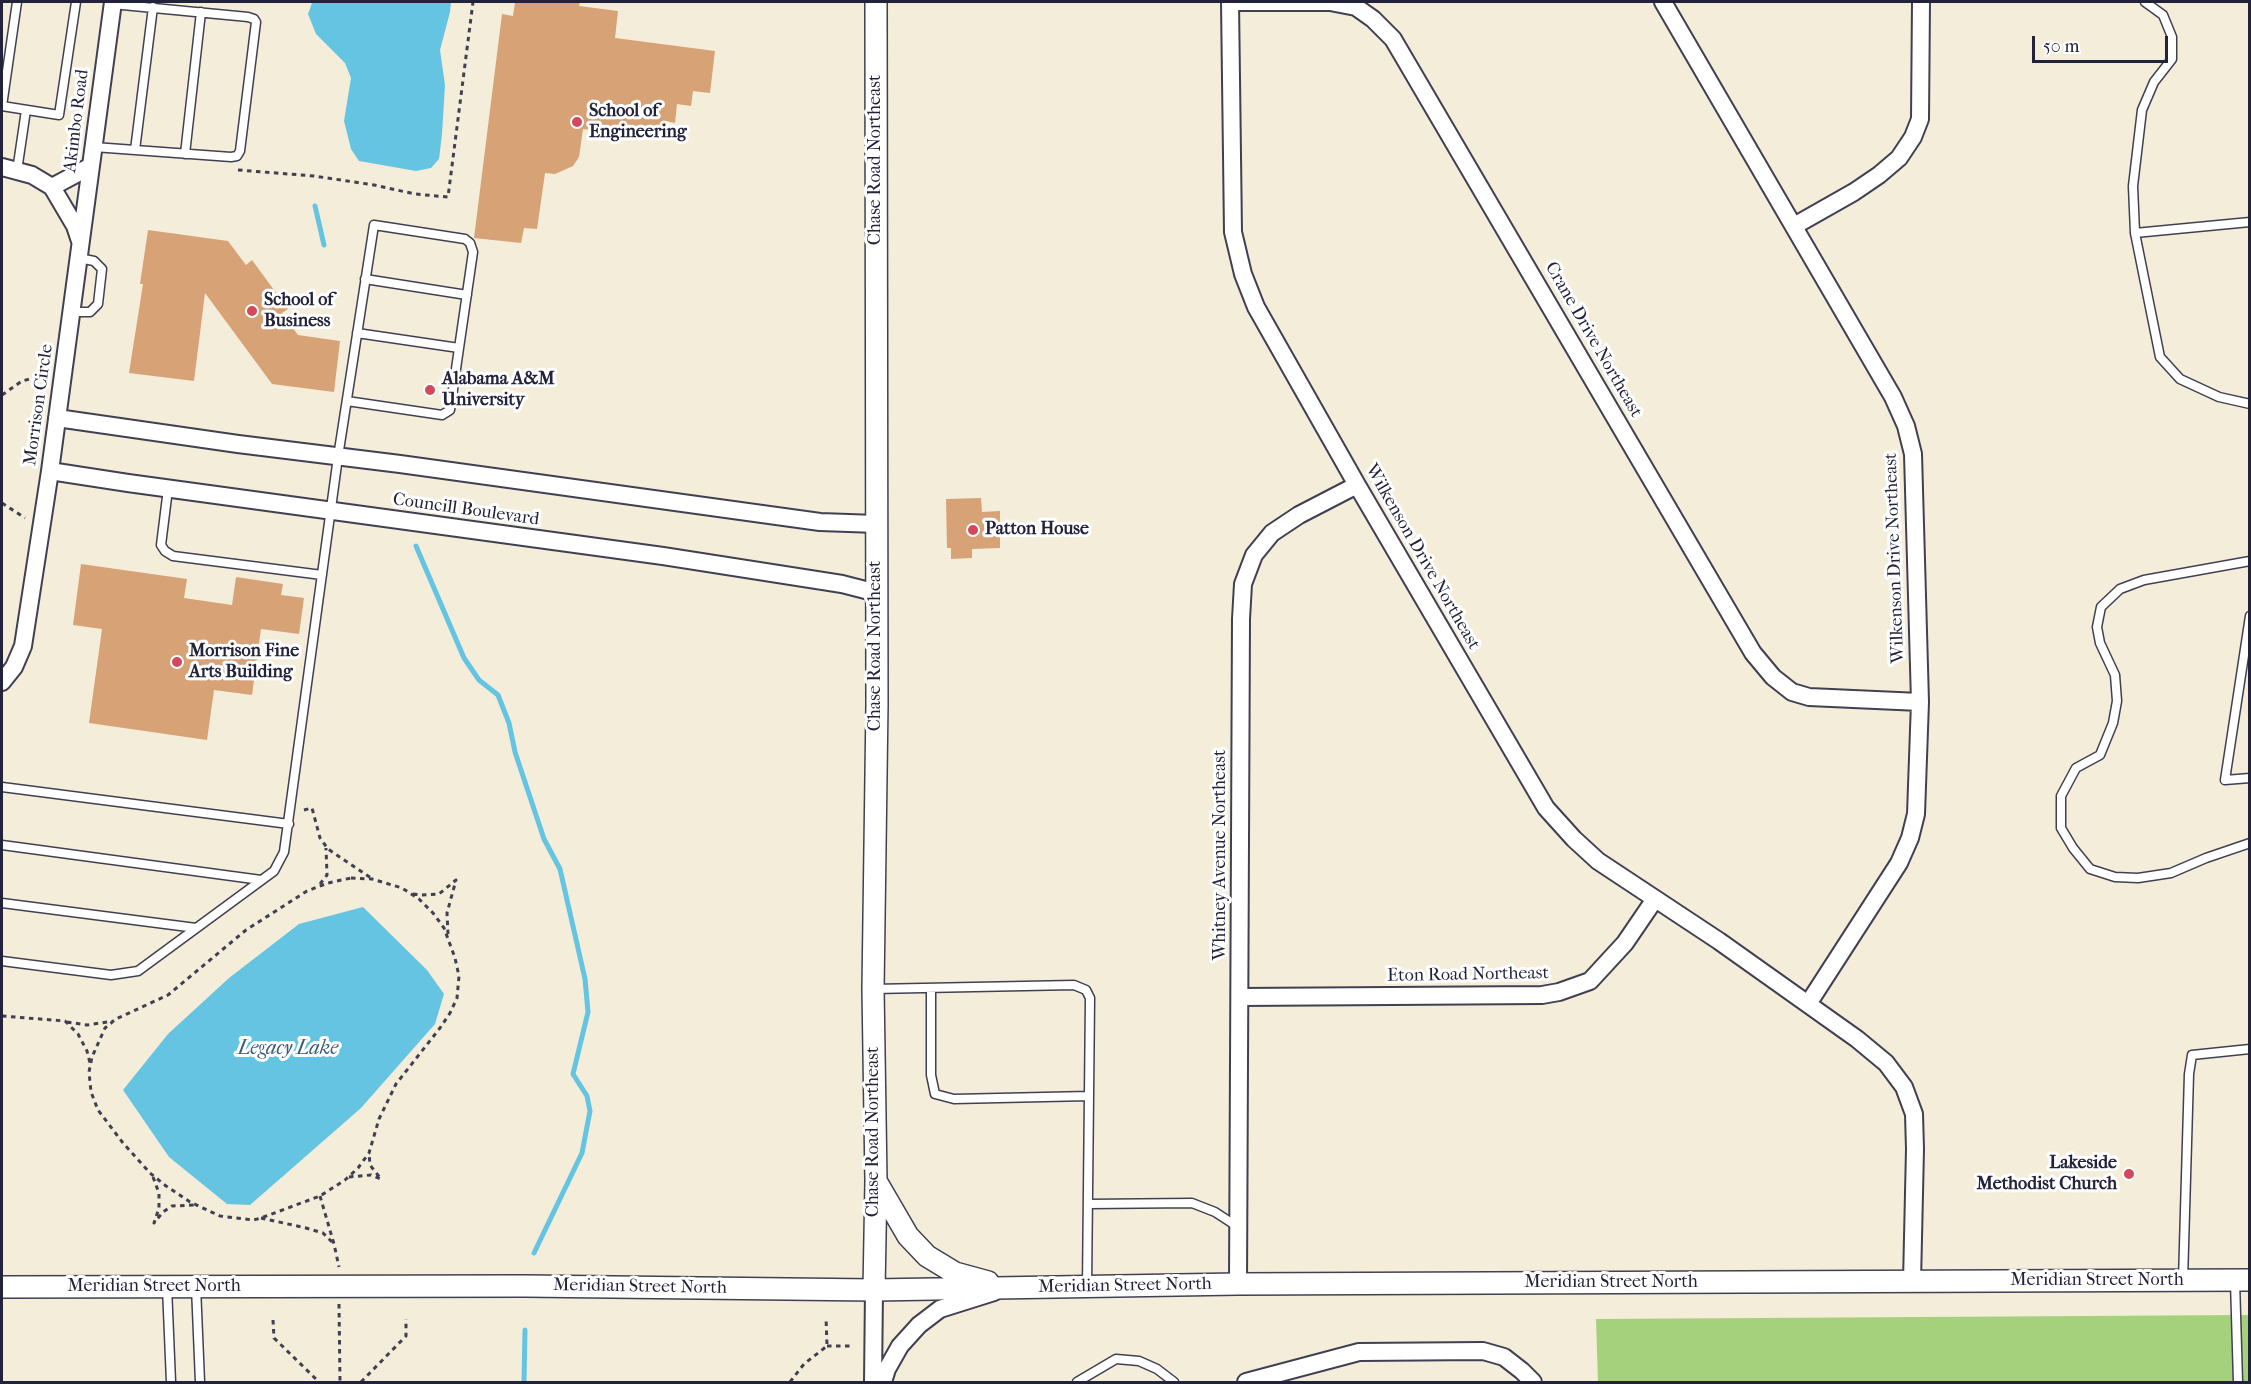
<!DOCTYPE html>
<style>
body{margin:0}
#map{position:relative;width:2251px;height:1384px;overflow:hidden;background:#f3edda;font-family:"IM FELL French Canon",serif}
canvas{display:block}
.frame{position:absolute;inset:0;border:3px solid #22223b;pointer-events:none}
.scale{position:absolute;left:2032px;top:36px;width:136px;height:27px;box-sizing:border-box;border:3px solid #22223b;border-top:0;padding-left:8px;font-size:18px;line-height:21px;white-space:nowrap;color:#22223b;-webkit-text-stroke:4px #fff;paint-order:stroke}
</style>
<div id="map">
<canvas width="2251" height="1384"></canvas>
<div class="frame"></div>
<div class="scale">50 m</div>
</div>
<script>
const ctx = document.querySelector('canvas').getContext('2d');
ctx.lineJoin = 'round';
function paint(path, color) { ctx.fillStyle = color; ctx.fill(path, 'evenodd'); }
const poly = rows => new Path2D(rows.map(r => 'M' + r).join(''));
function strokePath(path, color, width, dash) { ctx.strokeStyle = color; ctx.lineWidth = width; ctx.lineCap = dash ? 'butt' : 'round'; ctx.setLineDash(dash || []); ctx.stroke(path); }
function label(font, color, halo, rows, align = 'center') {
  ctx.font = font + ' "IM FELL French Canon",serif'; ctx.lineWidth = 6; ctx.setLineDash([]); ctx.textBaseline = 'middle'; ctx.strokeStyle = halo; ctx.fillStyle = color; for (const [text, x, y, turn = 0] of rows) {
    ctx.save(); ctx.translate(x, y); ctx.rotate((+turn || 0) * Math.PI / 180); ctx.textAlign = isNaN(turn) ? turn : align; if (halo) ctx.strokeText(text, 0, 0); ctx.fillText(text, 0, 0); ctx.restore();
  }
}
paint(poly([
 [2249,1315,2249,1382,1598,1382,1596,1319]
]), '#a5d17d');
paint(poly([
 [317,2,451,2,450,12,440,50,445,85,442,134,439,159,431,168,416,171,359,161,351,149,344,121,351,78,345,63,316,34,308,14,312,3],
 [363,907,427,970,444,994,435,1024,361,1108,250,1205,227,1204,169,1157,123,1090,168,1034,229,978,299,924]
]), '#64c4e2');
strokePath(poly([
 [315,206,324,245],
 [416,546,464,658,479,680,498,695,509,723,515,752,544,839,560,869,585,979,588,1012,573,1074,587,1096,590,1111,582,1153,534,1253],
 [524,1382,525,1330]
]), '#64c4e2', 5);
paint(poly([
 [515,2,580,2,579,6,618,11,615,38,715,51,710,93,693,91,691,106,677,104,675,123,666,121,664,139,583,129,579,157,573,166,555,174,545,173,537,229,524,228,521,243,474,238,502,14,513,16],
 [148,230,228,241,246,265,252,260,288,309,282,313,298,335,340,341,334,392,272,384,205,293,194,381,129,373,143,284,140,284],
 [981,498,982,512,1000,511,1000,548,972,549,972,558,951,559,951,548,947,548,946,499],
 [81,564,187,579,184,598,232,605,236,577,283,584,281,595,304,598,299,634,261,629,252,695,214,690,207,740,89,723,102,629,73,625]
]), '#d8a277');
const service = poly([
 [2145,2,2163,15,2172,37,2172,59,2154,82,2142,110,2133,186,2135,233,2160,357,2180,379,2219,397,2250,404],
 [2,106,59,115,76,2],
 [2,106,17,2],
 [94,147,231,157,237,156,240,151,256,22,254,19,248,17,112,4],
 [135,150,153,7],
 [185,154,201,12],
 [17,171,26,110],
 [2135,233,2250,222],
 [365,279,467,295],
 [72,312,90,312,98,304,102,269,94,261,79,258],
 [357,333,459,348],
 [168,489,161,545,165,551,173,556,322,575],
 [2250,561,2144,580,2120,589,2101,607,2097,627,2100,643,2115,675,2117,701,2113,723,2100,755,2076,768,2061,796,2061,828,2073,848,2090,869,2115,877,2138,878,2171,873,2206,858,2250,843],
 [2250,616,2225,780,2250,778],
 [2,787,289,824],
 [2,845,261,880],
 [2,903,196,928],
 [2,961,111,975,138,971,274,871,284,852,338,457,374,225,465,239,470,243,473,252,450,410,442,415,347,401],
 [931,988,931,1075,935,1094,954,1099,1089,1096],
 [873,989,1074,985,1086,990,1090,998,1087,1287],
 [1088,1204,1192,1203,1215,1212,1238,1227],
 [2183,1280,2189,1074,2192,1055,2250,1049],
 [2235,1281,2238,1382],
 [167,1287,171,1382],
 [196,1287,200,1382],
 [1077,1382,1116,1359,1139,1361,1157,1369,1174,1382]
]);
const minor = poly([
 [1230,2,1233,232,1243,274,1256,307,1357,485,1546,808,1574,839,1598,861,1719,941,1857,1039,1886,1063,1904,1087,1914,1114,1915,1149,1912,1282],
 [1230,2,1330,2,1356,7,1373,19,1393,39,1753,653,1773,677,1792,692,1809,697,1920,702],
 [1663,2,1893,397,1906,426,1913,454,1920,702,1916,814,1910,838,1899,863,1808,1004],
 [2,167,32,175,52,187,75,226,80,241],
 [52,187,91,166],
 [1794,226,1854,192,1879,175,1899,158,1913,137,1920,119,1921,2],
 [57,418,238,444,400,464,820,522,877,524],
 [50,471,128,483,663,556,842,584,877,593],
 [2,682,14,667,23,646,50,471,113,2],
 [1240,997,1542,995,1559,992,1590,981,1625,943,1655,899],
 [1238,1284,1241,619,1243,584,1254,555,1272,533,1299,515,1357,485],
 [873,1382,874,1290],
 [883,1382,887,1369,900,1346,919,1325,940,1309,994,1292],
 [1246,1382,1359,1352,1483,1351,1504,1357,1522,1371,1533,1382]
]);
const tertiary = poly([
 [876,1181,908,1236,927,1256,955,1273,988,1282],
 [2,1287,525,1286,874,1290,1238,1284,2250,1280],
 [874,1290,876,1181,873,989,877,704,876,2]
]);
strokePath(service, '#414053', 11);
strokePath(minor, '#414053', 20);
strokePath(tertiary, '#414053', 24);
strokePath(poly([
 [238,170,314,176,374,185,415,194,448,197,473,2],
 [2,395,22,381,46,375],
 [2,503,25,518],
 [304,810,312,808,320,838,328,849,371,878],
 [351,878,372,879,402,888,419,899,433,913,444,928,455,958,459,976,457,998,450,1013,440,1028,396,1084,379,1119,369,1153,358,1168,345,1180,320,1196,261,1218,253,1220,220,1216,190,1202,166,1186,150,1173,123,1143,98,1110,91,1092,89,1072,92,1057,105,1028,116,1019,168,995,246,930,307,891,328,883,351,878],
 [320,884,327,875,326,848],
 [413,894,421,895,439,894,456,880,447,913,448,934],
 [2,1016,65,1021,78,1034,87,1051,90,1063],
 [67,1022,87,1025,114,1021],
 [153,1177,159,1193,159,1208,154,1223,163,1212,172,1206,194,1205],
 [349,1177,371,1175,381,1179,370,1165,369,1153],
 [320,1196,334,1244,339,1267],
 [261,1218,306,1228,323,1233,333,1243],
 [339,1304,340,1382],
 [273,1320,274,1338,319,1382],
 [827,1346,851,1346],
 [361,1382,406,1336,406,1319],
 [790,1382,804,1364,827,1346,826,1317]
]), '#414053', 3, [4.5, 4.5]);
strokePath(service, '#fff', 8);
strokePath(minor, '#fff', 16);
strokePath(tertiary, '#fff', 21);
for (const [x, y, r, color] of [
 [577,122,6,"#d1495b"],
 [252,311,6,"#d1495b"],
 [430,390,6,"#d1495b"],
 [973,530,6,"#d1495b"],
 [177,662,6,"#d1495b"],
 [2129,1174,6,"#d1495b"]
]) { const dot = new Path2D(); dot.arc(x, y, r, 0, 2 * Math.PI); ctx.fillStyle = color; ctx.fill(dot); strokePath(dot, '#fff', 2); }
label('bold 18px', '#22223b', '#fff', [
 ["School of",589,112],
 ["Engineering",589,133],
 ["School of",264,301],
 ["Business",264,322],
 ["Alabama A&M",442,380],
 ["University",442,401],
 ["Patton House",985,530],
 ["Morrison Fine",189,652],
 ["Arts Building",189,673],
 ["Lakeside",2117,1164,"right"],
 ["Methodist Church",2117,1185,"right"]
], 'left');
label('18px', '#22223b', '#fff', [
 ["Akimbo Road",77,121,-83],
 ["Chase Road Northeast",876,160,-90],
 ["Crane Drive Northeast",1593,340,60],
 ["Morrison Circle",39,405,-82],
 ["Councill Boulevard",466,510,8],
 ["Wilkenson Drive Northeast",1422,557,60],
 ["Wilkenson Drive Northeast",1895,558,-92],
 ["Chase Road Northeast",876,646,-90],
 ["Whitney Avenue Northeast",1221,855,-90],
 ["Eton Road Northeast",1468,975,-1],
 ["Chase Road Northeast",874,1132,-90],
 ["Meridian Street North",2097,1281],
 ["Meridian Street North",1611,1283],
 ["Meridian Street North",1125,1286,-1],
 ["Meridian Street North",154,1287],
 ["Meridian Street North",640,1287,1]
]);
label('italic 20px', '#395b75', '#fff', [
 ["Legacy Lake",288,1049]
]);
</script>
